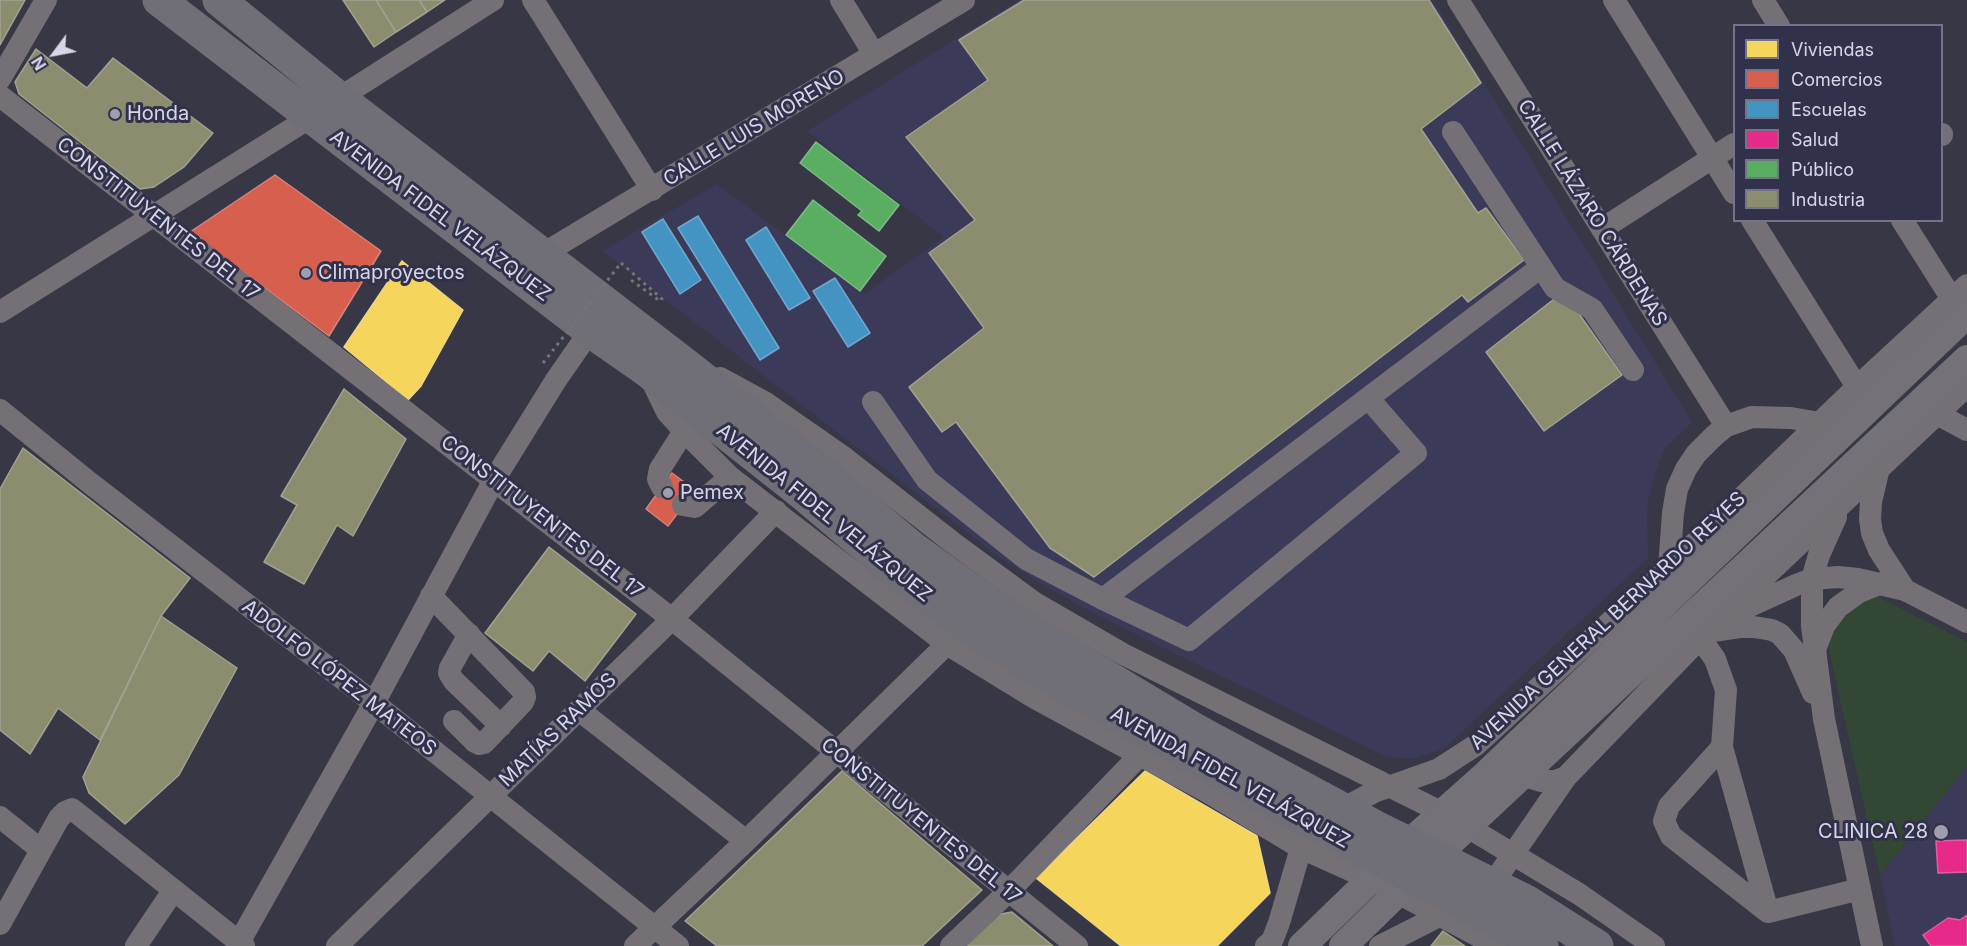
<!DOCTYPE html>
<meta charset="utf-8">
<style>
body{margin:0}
#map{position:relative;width:1967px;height:946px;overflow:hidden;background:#383746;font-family:Inter,sans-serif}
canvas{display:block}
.legend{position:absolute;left:1733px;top:24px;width:210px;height:198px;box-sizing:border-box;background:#32314c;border:2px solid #74738a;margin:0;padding:8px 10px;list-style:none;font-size:18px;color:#d6d6e8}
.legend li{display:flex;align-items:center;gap:12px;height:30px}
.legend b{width:30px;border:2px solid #74738a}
.north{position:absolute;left:24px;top:24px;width:60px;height:60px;-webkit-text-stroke:4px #32314c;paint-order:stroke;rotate:238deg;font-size:16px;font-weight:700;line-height:24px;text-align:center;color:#d6d6e8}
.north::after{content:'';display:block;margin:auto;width:21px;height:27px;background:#d6d6e8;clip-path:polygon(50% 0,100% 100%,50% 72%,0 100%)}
</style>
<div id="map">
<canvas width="1967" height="946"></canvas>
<ul class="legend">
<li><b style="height:16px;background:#f6d55c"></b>Viviendas</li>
<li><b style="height:16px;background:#d6604d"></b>Comercios</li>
<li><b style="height:16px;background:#4393c3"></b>Escuelas</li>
<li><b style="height:16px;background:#e7298a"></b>Salud</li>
<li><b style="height:16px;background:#5aae61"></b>Público</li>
<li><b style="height:16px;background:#8c8c6e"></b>Industria</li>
</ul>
<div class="north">N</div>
</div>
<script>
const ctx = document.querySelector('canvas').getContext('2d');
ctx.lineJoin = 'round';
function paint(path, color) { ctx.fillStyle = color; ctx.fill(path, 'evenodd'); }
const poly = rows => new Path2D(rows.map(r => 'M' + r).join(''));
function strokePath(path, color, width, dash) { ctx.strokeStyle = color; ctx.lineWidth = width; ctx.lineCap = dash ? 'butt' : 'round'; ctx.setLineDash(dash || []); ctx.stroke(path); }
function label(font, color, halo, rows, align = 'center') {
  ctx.font = font + ' Inter,sans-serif'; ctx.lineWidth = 6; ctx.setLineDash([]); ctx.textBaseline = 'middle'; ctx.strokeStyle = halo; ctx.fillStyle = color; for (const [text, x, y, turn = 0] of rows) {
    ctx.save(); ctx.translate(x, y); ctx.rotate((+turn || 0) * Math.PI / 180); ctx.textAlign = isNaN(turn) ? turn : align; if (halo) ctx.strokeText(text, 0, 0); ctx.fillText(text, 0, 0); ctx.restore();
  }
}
paint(poly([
 [1019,0,1433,0,1692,422,1665,448,1657,468,1648,501,1647,515,1648,558,1449,744,1440,750,1416,758,1395,758,1383,755,1105,619,1048,588,999,557,602,251,717,184,864,294,944,237,807,131],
 [1967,766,1967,946,1895,946,1880,875]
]), '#3b3a59');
paint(poly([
 [1878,597,1967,642,1967,766,1880,875,1829,651,1830,634,1858,600]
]), '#324835');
const homes = poly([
 [402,261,463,310,421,386,408,400,344,347,402,261],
 [1145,771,1257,836,1270,893,1217,946,1121,946,1036,878,1145,771]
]);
paint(homes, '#f6d55c');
strokePath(homes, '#ecd586', 1.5);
const shops = poly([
 [275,175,381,251,329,336,190,232,275,175],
 [672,473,695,490,668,526,646,509,672,473]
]);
paint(shops, '#d6604d');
strokePath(shops, '#d6837c', 1.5);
const schools = poly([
 [698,216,779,348,760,360,678,228,698,216],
 [663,219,701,280,680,294,642,232,663,219],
 [766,227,810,298,789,310,746,240,766,227],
 [835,278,870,333,848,347,813,291,835,278]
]);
paint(schools, '#4393c3');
strokePath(schools, '#6fa7ce', 1.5);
const health = poly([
 [1967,840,1967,872,1938,873,1936,841,1967,840],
 [1967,915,1967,946,1931,946,1923,935,1948,918,1960,920,1967,915]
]);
paint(health, '#e7298a');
strokePath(health, '#e25da6', 1.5);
const public = poly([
 [816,142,899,205,879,231,858,215,862,211,800,163,816,142],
 [813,200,886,256,860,291,786,235,813,200]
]);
paint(public, '#5aae61');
strokePath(public, '#7fba8a', 1.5);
const industry = poly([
 [0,0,25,0,0,45,0,0],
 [343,0,376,0,396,32,374,47,343,0],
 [376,0,419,0,427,12,396,32,376,0],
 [419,0,445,0,427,12,419,0],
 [1024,0,1429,0,1481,83,1421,129,1478,213,1486,208,1524,260,1468,302,1462,295,1094,577,1050,548,956,422,942,432,909,387,984,328,929,253,975,220,906,137,988,80,959,40,1024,0],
 [36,49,87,88,113,58,213,133,184,167,154,187,140,189,19,94,15,82,36,49],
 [1558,296,1570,301,1622,375,1544,431,1486,352,1558,296],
 [344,389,406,439,353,536,337,525,304,584,264,562,297,505,281,496,344,389],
 [23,448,190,578,161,616,100,740,58,708,30,754,0,730,0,489,23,448],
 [549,547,636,614,585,681,549,651,533,671,485,633,549,547],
 [161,616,237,668,179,775,125,824,89,793,83,777,161,616],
 [842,771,982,890,922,946,717,946,685,921,842,771],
 [1012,912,1053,946,965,946,995,915,1012,912],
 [1443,931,1465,946,1431,946,1443,931]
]);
paint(industry, '#8c8c6e');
strokePath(industry, '#a2a293', 1.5);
strokePath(poly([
 [621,263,662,299,660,301,631,280]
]), '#767278', 3, [3, 4.5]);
strokePath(poly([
 [533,0,652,190],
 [841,0,874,54],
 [1458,0,1726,426],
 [1614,0,1734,193],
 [1763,0,1779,26],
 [0,79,46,0],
 [0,96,672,619,1077,946],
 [339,98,493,0],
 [1453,132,1555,288,1592,309,1633,370],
 [1942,134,1942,135],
 [1752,220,1857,387],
 [1902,220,1952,299],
 [1602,229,1734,144],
 [543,254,964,0],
 [0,312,311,117],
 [650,377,667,412,684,431,730,477,947,644,1035,698,1206,791,1301,848,1381,884,1497,946],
 [720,378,766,403,842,456,952,542,1035,603,1123,654,1451,817,1579,894,1654,946],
 [873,402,927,480,1026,559,1103,599,1189,640,1416,453,1368,398],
 [0,410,90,483,374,703,678,946],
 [1937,414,1967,430],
 [1879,468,1871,502,1870,519,1872,533,1879,550,1905,590],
 [662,487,658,479,660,469,684,431],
 [683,505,695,507,730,477],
 [1836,517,1819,555,1812,579,1812,626,1824,719,1872,946],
 [1669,568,1673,513,1677,489,1686,469,1696,454,1714,436,1726,426,1752,417,1791,418,1820,423],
 [431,596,524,692,525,697,523,702,484,743,479,744,475,742,454,721],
 [1103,599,1541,267],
 [1739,611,1796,585,1812,579,1838,577,1858,579,1905,590,1967,622],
 [1706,632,1740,627,1754,627,1772,630,1780,634,1794,650,1813,693],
 [469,634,450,668,449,673,454,681,501,726],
 [1700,638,1715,659,1726,690,1722,747,1768,912],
 [1816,647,1824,626,1838,607,1859,592,1882,583],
 [579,710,746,841],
 [1722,747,1669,806,1664,821,1671,836,1768,912],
 [1512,763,1528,777,1541,781,1555,781,1566,777],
 [1333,814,1374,792,1439,769,1476,745,1669,568,1857,387,1967,285],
 [0,817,41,850],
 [1482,893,1498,876,1566,777,1706,632,1967,386],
 [1768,912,1860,889],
 [0,924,59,818,65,812,72,809,244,946],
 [136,946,173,891],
 [237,946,374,703,494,480,556,380,590,331],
 [337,946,672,619,776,511],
 [635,946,746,841,947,644],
 [951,946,1008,892,1140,755],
 [1266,946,1272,941,1279,923,1301,848,1309,836],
 [1380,946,1451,910]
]), '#747075', 22);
strokePath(poly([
 [159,0,590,331,646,370,798,490],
 [219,0,339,98,685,364,814,466]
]), '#706e76', 33);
strokePath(poly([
 [543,363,621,263]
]), '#767278', 3, [3, 4.5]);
strokePath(poly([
 [1302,946,1399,852,1482,778,1967,314],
 [1343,946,1426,865,1967,359]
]), '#757179', 28);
strokePath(poly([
 [814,466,914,549,1016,622,1194,729,1376,827,1526,901,1597,946],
 [798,490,900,576,972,630,1059,683,1307,821,1542,946]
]), '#706e76', 33);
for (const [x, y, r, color] of [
 [115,114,6,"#9f9eaf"],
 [306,273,6,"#9f9eaf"],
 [668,493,6,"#9f9eaf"],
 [1941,832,8,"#9f9eaf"]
]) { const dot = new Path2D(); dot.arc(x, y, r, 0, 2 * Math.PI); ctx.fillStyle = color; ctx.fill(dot); strokePath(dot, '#32314c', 2); }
label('20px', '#d6d6e8', '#32314c', [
 ["Honda",127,114],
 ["Climaproyectos",318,273],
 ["Pemex",680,493],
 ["CLINICA 28",1928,832,"right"]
], 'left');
label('20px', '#d6d6e8', '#32314c', [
 ["CALLE LUIS MORENO",754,128,-31],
 ["CALLE LÁZARO CÁRDENAS",1592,213,58],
 ["AVENIDA FIDEL VELÁZQUEZ",440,216,37],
 ["CONSTITUYENTES DEL 17",158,219,38],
 ["AVENIDA FIDEL VELÁZQUEZ",824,513,39],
 ["CONSTITUYENTES DEL 17",542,517,38],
 ["AVENIDA GENERAL BERNARDO REYES",1608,621,-43],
 ["ADOLFO LÓPEZ MATEOS",339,678,38],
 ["MATÍAS RAMOS",558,730,-44],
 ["AVENIDA FIDEL VELÁZQUEZ",1230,778,29],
 ["CONSTITUYENTES DEL 17",921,821,39]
]);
</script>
